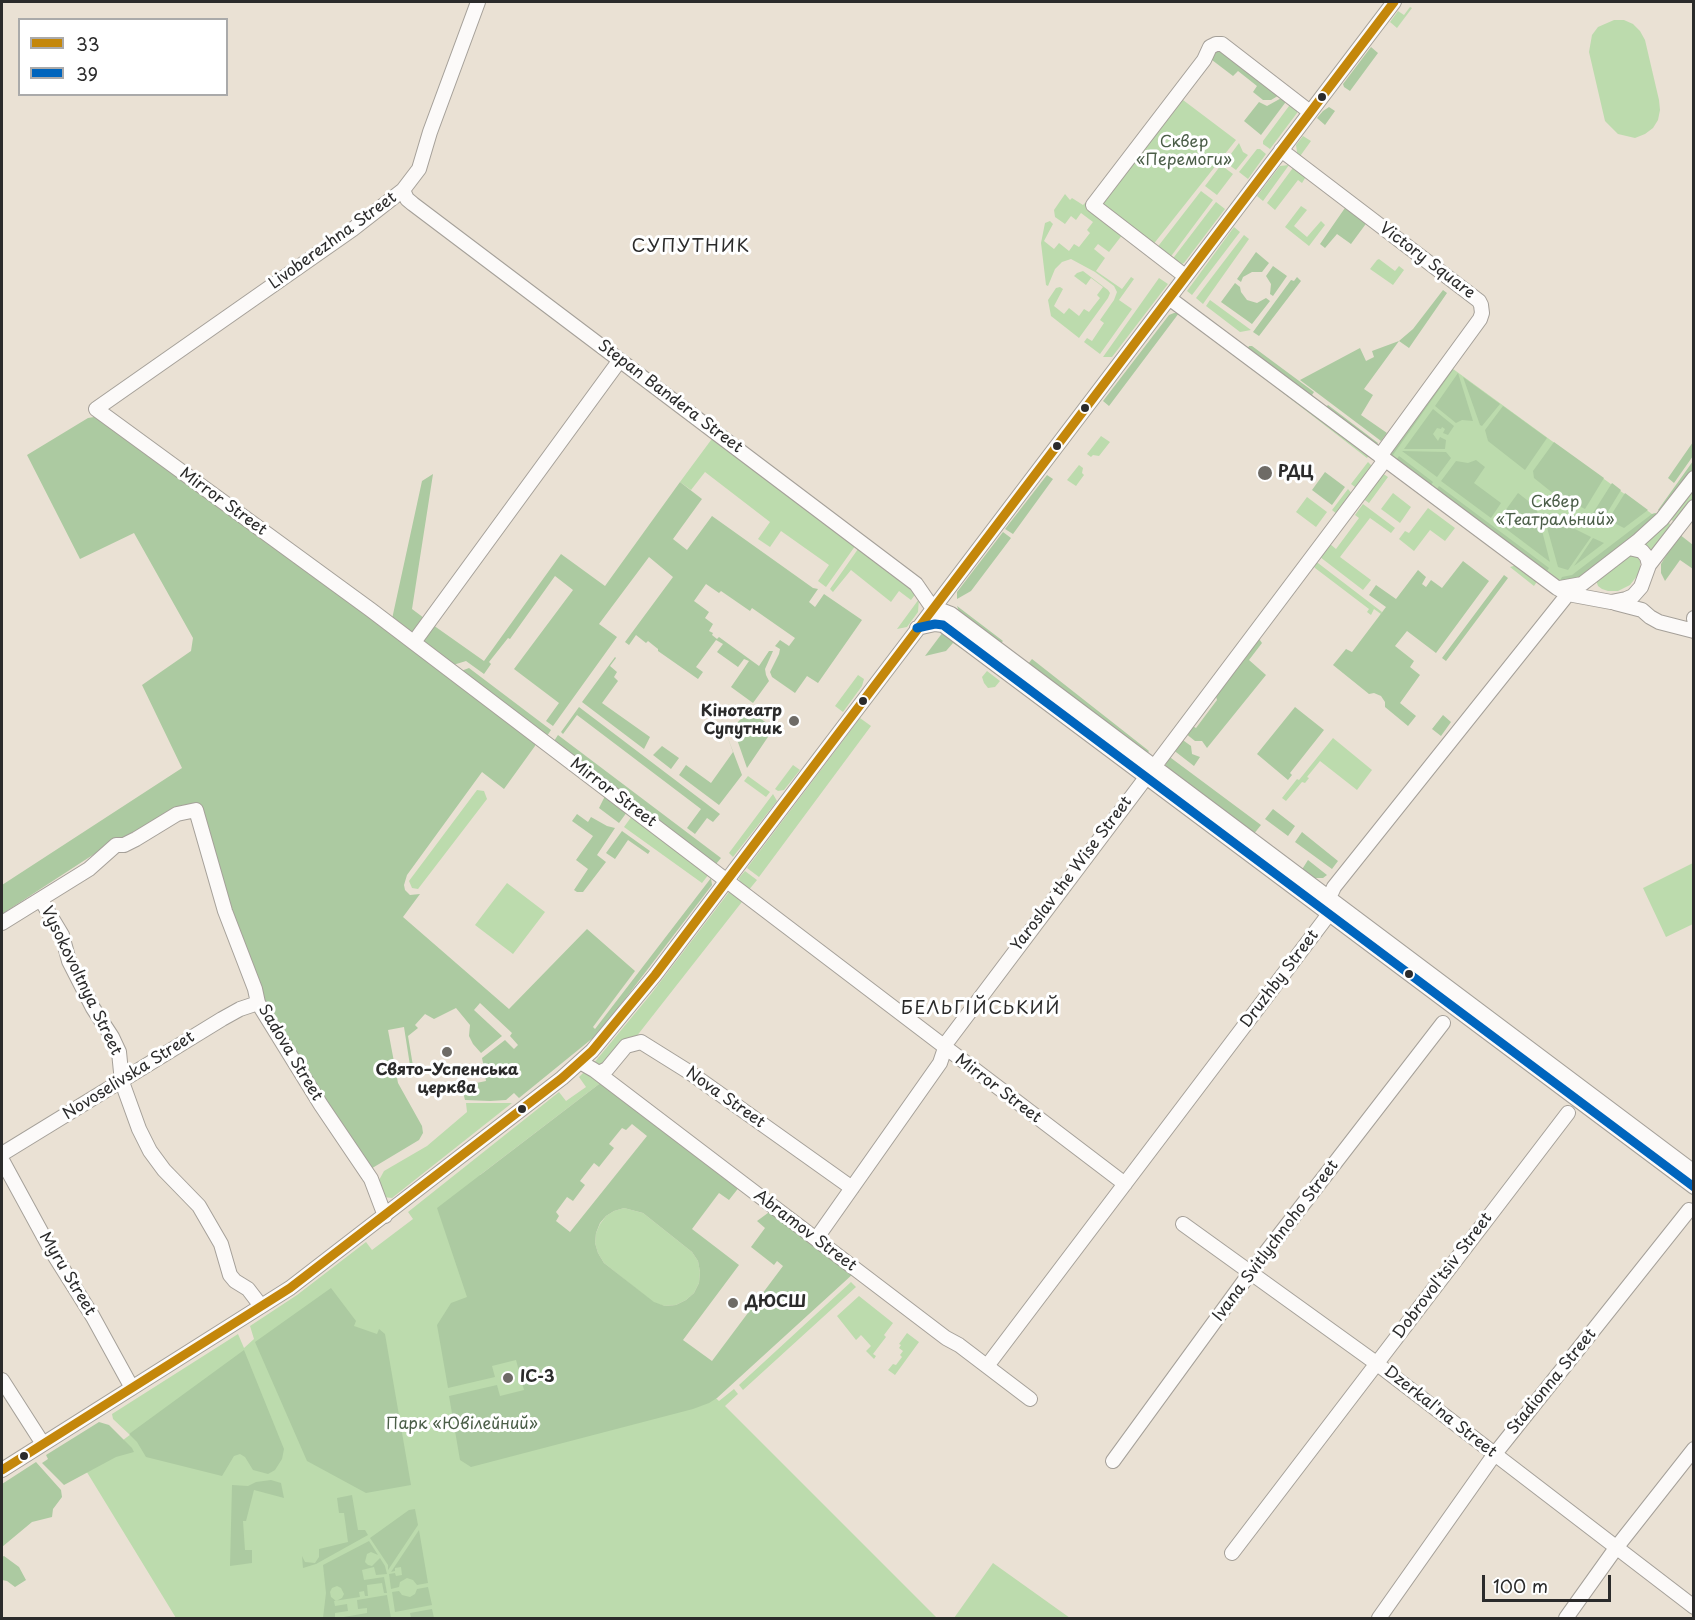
<!DOCTYPE html>
<meta charset="utf-8">
<style>
body{margin:0}
#map{position:relative;width:1695px;height:1620px;overflow:hidden;background:#eae1d4;font-family:"Playpen Sans",sans-serif}
canvas{display:block}
.frame{position:absolute;inset:0;border:3px solid #2b2b2b;pointer-events:none}
.legend{position:absolute;left:18px;top:18px;width:210px;height:78px;box-sizing:border-box;background:#fff;border:2px solid #aaa;margin:0;padding:8px 10px;list-style:none;font-size:18px;color:#2b2b2b}
.legend li{display:flex;align-items:center;gap:12px;height:30px}
.legend b{width:30px;border:2px solid #aaa}
.scale{position:absolute;left:1482px;top:1575px;width:129px;height:27px;box-sizing:border-box;border:3px solid #2b2b2b;border-top:0;padding-left:8px;font-size:18px;line-height:21px;white-space:nowrap;color:#2b2b2b;-webkit-text-stroke:4px #fff;paint-order:stroke}
</style>
<div id="map">
<canvas width="1695" height="1620"></canvas>
<div class="frame"></div>
<ul class="legend">
<li><b style="height:8px;background:#c4870b"></b>33</li>
<li><b style="height:8px;background:#0065bd"></b>39</li>
</ul>
<div class="scale">100 m</div>
</div>
<script>
const ctx = document.querySelector('canvas').getContext('2d');
ctx.lineJoin = 'round';
function paint(path, color) { ctx.fillStyle = color; ctx.fill(path, 'evenodd'); }
const poly = rows => new Path2D(rows.map(r => 'M' + r).join(''));
function strokePath(path, color, width, dash) { ctx.strokeStyle = color; ctx.lineWidth = width; ctx.lineCap = dash ? 'butt' : 'round'; ctx.setLineDash(dash || []); ctx.stroke(path); }
function label(font, color, halo, rows, align = 'center') {
  ctx.font = font + ' "Playpen Sans",sans-serif'; ctx.lineWidth = 6; ctx.setLineDash([]); ctx.textBaseline = 'middle'; ctx.strokeStyle = halo; ctx.fillStyle = color; for (const [text, x, y, turn = 0] of rows) {
    ctx.save(); ctx.translate(x, y); ctx.rotate((+turn || 0) * Math.PI / 180); ctx.textAlign = isNaN(turn) ? turn : align; if (halo) ctx.strokeText(text, 0, 0); ctx.fillText(text, 0, 0); ctx.restore();
  }
}
paint(poly([
 [1410,7,1412,8,1397,28,1390,22,1398,11,1404,15],
 [1614,20,1624,20,1633,24,1640,31,1645,40,1659,100,1660,110,1658,120,1653,128,1645,134,1635,138,1618,134,1605,121,1589,52,1592,35,1598,27],
 [1183,100,1236,140,1152,246,1100,206],
 [1292,102,1297,108,1297,113,1270,149,1263,144,1263,141],
 [1303,136,1311,141,1298,159,1296,145],
 [1239,143,1243,152,1248,155,1236,170,1225,162],
 [1257,149,1260,149,1266,154,1248,179,1239,172],
 [1221,165,1233,174,1217,195,1205,186],
 [1289,165,1263,201,1257,196,1280,166],
 [1295,165,1307,175,1302,183,1298,180,1275,210,1267,203],
 [1201,191,1213,200,1169,259,1156,249],
 [1065,194,1070,200,1072,198,1083,205,1085,203,1123,234,1109,252,1098,244,1094,249,1105,258,1096,271,1122,289,1131,277,1134,279,1119,300,1132,309,1100,354,1084,342,1087,338,1092,341,1104,323,1100,320,1114,300,1117,292,1114,286,1095,272,1071,259,1062,262,1055,269,1048,286,1046,285,1041,243,1045,223,1050,221,1053,224,1044,241,1054,249,1059,243,1069,251,1074,244,1079,247,1090,233,1087,230,1093,222,1081,213,1076,220,1071,216,1065,224,1055,217,1054,210],
 [1216,202,1225,209,1184,263,1180,265,1171,261],
 [1301,206,1307,210,1294,226,1307,237,1321,221,1325,225,1309,246,1285,227],
 [1234,227,1240,232,1192,295,1187,291],
 [1244,235,1249,239,1203,304,1196,298],
 [1379,259,1395,271,1399,266,1404,270,1393,285,1370,269,1377,260],
 [1083,271,1108,290,1110,293,1108,298,1079,338,1051,316,1048,300,1056,288,1060,287,1063,289,1054,306,1064,314,1069,308,1079,316,1084,309,1089,312,1100,298,1097,295,1103,287,1091,278,1086,285,1074,276,1077,273],
 [1159,278,1168,284,1112,357,1103,357],
 [1210,300,1251,330,1240,332,1206,306],
 [1248,364,1369,455,1367,458,1247,365],
 [1449,366,1652,514,1656,513,1630,540,1558,584,1388,453],
 [714,436,858,542,826,587,818,581,829,565,781,531,770,547,758,539,770,522,705,472,691,490,680,482],
 [1101,436,1110,442,1099,456,1093,455,1091,457,1087,454],
 [1368,462,1371,465,1372,469,1359,487,1355,487,1351,484],
 [1079,465,1083,468,1082,473,1084,475,1076,486,1067,480],
 [1382,473,1388,477,1369,503,1362,498],
 [1693,485,1693,500,1676,523,1669,518],
 [1348,489,1353,495,1338,515,1332,510],
 [1393,493,1411,507,1400,523,1381,509],
 [1307,497,1327,512,1316,527,1296,512],
 [1363,504,1395,528,1391,533,1370,518,1340,557,1371,580,1363,590,1320,557,1330,544,1336,549,1359,518,1355,515],
 [1428,508,1455,528,1445,541,1430,530,1414,551,1399,539,1405,531,1409,533],
 [1667,521,1673,527,1652,551,1644,548,1643,540],
 [865,547,917,592,911,600,899,591,891,602,851,570,833,592,830,589,858,549],
 [1627,555,1637,556,1640,561,1640,569,1637,576,1630,585,1618,591,1608,591,1602,589,1598,586,1596,580],
 [1314,560,1382,612,1381,614,1374,609,1371,615,1367,612,1369,609,1315,568,1312,563],
 [1517,565,1538,580,1534,586,1510,567],
 [919,599,918,612,907,627,897,629],
 [987,671,1000,681,995,687,988,688,984,683,982,677],
 [858,675,864,679,862,686,843,712,835,706],
 [860,718,871,726,759,877,747,868],
 [1333,738,1372,770,1357,790,1320,761,1307,777,1309,778,1305,783,1302,782,1286,801,1282,798,1297,779,1299,780],
 [793,765,800,770,784,790,778,791,775,789],
 [748,776,770,792,766,797,744,781],
 [477,790,484,791,487,799,418,889,412,888,409,881],
 [773,794,777,801,733,857,729,853],
 [632,816,709,874,702,883,624,827],
 [1693,863,1693,924,1666,937,1643,888],
 [745,871,757,880,748,891,740,883,739,878],
 [507,883,545,912,513,954,475,925],
 [733,890,745,898,636,1037,602,1067,593,1064,651,994,729,892],
 [584,1072,603,1081,480,1175,529,1224,719,1401,734,1389,738,1394,725,1406,937,1618,176,1618,85,1469,135,1431,129,1434,113,1419,112,1414,238,1334,244,1348,254,1339,250,1326,297,1295,366,1242,372,1250,413,1219,408,1212,559,1092,566,1101,586,1087,579,1077],
 [466,1103,512,1103,392,1198,383,1197,378,1182,384,1171,427,1146,467,1112],
 [624,1208,643,1213,692,1252,698,1261,700,1272,699,1283,694,1293,686,1300,676,1305,665,1306,654,1303,604,1263,598,1253,595,1243,596,1233,600,1224,606,1216,614,1211],
 [851,1282,856,1287,743,1390,739,1385],
 [859,1296,893,1323,884,1335,886,1337,873,1354,876,1356,874,1359,866,1351,871,1346,861,1335,856,1340,837,1316],
 [907,1333,919,1342,895,1375,888,1370,893,1364,896,1365,902,1357,900,1355,903,1351,899,1348,901,1345,899,1344],
 [993,1563,1070,1618,954,1618]
]), '#bcdbad');
paint(poly([
 [1217,47,1281,94,1271,100,1263,100,1253,92,1257,86,1238,71,1233,76,1212,60,1210,56],
 [1371,47,1378,53,1350,91,1344,87,1343,84],
 [1285,96,1288,99,1261,135,1244,121,1259,102,1267,106],
 [1329,107,1335,111,1325,125,1317,118,1323,111],
 [1347,205,1368,221,1351,244,1337,234,1325,248,1320,244],
 [1256,252,1269,263,1262,272,1252,272,1243,277,1241,282,1237,279],
 [1273,266,1287,276,1273,296,1270,294,1271,284,1266,276],
 [1297,277,1301,281,1259,336,1253,332,1291,280,1294,281],
 [1235,283,1240,287,1241,292,1247,300,1257,303,1266,298,1270,301,1252,324,1221,302],
 [1443,290,1447,293,1409,348,1399,341,1364,389,1373,395,1361,415,1387,433,1381,441,1300,380,1360,348,1366,361,1374,357,1372,351,1399,341,1413,329],
 [1174,313,1179,313,1109,406,1103,401,1169,315],
 [1249,346,1252,346,1314,392,1310,398,1247,350],
 [1449,366,1453,370,1390,459,1388,453],
 [1458,373,1473,421,1462,420,1456,423,1435,406],
 [1463,377,1500,404,1482,426,1480,425],
 [1328,405,1378,443,1375,447,1325,408],
 [1503,406,1547,438,1525,470,1488,441,1485,430],
 [1433,409,1454,426,1448,435,1443,433,1445,429,1442,427,1441,429,1437,428,1433,434,1438,441,1440,437,1446,440,1445,449,1404,449],
 [94,417,100,419,366,613,536,741,535,746,504,789,482,772,407,875,404,885,405,890,410,895,420,894,403,917,509,1009,587,929,635,971,593,1027,595,1029,711,878,712,885,599,1033,519,1098,514,1093,506,1100,490,1101,465,1100,463,1092,451,1095,457,1087,486,1081,485,1075,495,1075,494,1069,485,1073,482,1058,505,1040,514,1049,518,1045,510,1036,512,1033,480,1003,474,1010,502,1036,481,1053,473,1044,469,1036,470,1025,456,1008,434,1019,425,1014,415,1025,418,1028,408,1036,414,1072,411,1072,404,1027,388,1030,398,1083,422,1126,423,1133,419,1140,369,1170,262,1002,198,810,192,803,105,847,2,914,2,885,182,768,142,685,191,651,193,638,134,533,80,559,27,455,88,418],
 [1554,442,1604,478,1585,509,1554,494,1534,478,1533,471],
 [1693,442,1693,456,1674,483,1668,478],
 [1402,451,1446,452,1451,458,1437,477],
 [1399,456,1433,482,1429,488,1395,462],
 [1476,460,1485,467,1474,483,1501,503,1491,518,1441,481,1456,461,1468,463],
 [1693,461,1693,469,1661,512,1658,510],
 [1325,472,1345,487,1332,505,1312,490],
 [433,474,412,609,424,618,412,635,392,619,422,481],
 [1047,475,1053,479,1013,534,1005,529],
 [680,482,702,499,673,539,687,550,712,516,813,588,818,589,809,602,815,607,824,594,862,620,818,683,807,676,795,693,772,677,770,672,779,654,780,649,775,646,780,640,789,646,795,638,752,608,750,611,721,591,719,593,706,584,694,601,709,612,705,618,713,624,709,631,713,633,712,635,717,639,719,637,759,666,769,651,773,651,765,669,766,675,769,681,753,703,731,687,749,661,744,659,738,667,717,652,723,644,716,640,696,667,703,672,698,679,658,651,658,649,648,641,646,643,636,635,629,645,625,642,673,577,649,557,599,624,617,637,553,726,546,721,559,703,514,669,573,590,555,576,510,639,508,638,489,662,491,664,484,674,466,661,453,665,421,642,433,625,484,661,561,554,605,586],
 [1612,483,1621,490,1604,518,1593,513],
 [1439,486,1549,568,1545,574,1435,492],
 [1518,493,1536,507,1550,562,1497,522],
 [1625,493,1648,510,1624,528,1608,520],
 [1543,513,1591,537,1568,570,1558,567],
 [1656,513,1657,518,1579,579,1558,584,1562,577,1572,575,1652,514],
 [1003,532,1011,538,971,591,957,599,957,592],
 [1679,534,1693,545,1693,569,1680,560,1665,581,1661,573,1661,564],
 [1593,538,1604,543,1574,566],
 [1463,561,1489,581,1436,653,1407,631,1395,646,1414,661,1410,667,1420,675,1400,703,1416,716,1408,726,1385,707,1385,702,1381,696,1374,693,1369,694,1333,665,1346,649,1352,652,1386,607,1369,595,1376,585,1396,599,1418,570,1426,577,1422,584,1426,587,1431,580,1442,588],
 [1504,575,1508,578,1446,661,1442,658],
 [957,606,1003,641,1001,643,961,617],
 [943,632,964,646,962,649,953,643,946,651,925,656],
 [1257,636,1262,643,1249,660,1266,675,1207,748,1202,741,1195,741,1185,733,1191,725,1196,728,1217,700,1215,693],
 [615,657,616,658,610,666,617,672,614,677,618,681,602,703,650,737,644,749,582,702],
 [1032,659,1149,751,1146,755,1028,664],
 [469,668,551,730,547,736,461,671],
 [579,707,720,814,713,822,707,818,695,834,687,828,701,809,577,715,563,734,561,732],
 [1295,707,1324,730,1290,773,1292,775,1288,780,1257,754],
 [748,710,774,728,747,768,733,728],
 [1443,715,1451,722,1441,736,1432,729],
 [726,733,742,775,719,805,679,775,686,765,711,783,733,752],
 [558,735,721,858,716,864,554,741],
 [1180,738,1191,746,1192,754,1200,757,1194,766,1172,749],
 [662,746,679,758,671,769,653,755],
 [1167,755,1261,825,1253,835,1167,771,1165,759],
 [605,796,627,812,619,823,599,808],
 [1273,809,1295,826,1288,836,1265,819],
 [577,814,588,822,591,817,607,826,615,828,597,855,606,862,583,892,577,892,574,890,588,869,576,860,593,836,572,821],
 [622,831,650,851,648,854,628,840,615,859,606,853],
 [1302,832,1338,861,1332,869,1295,842],
 [1308,860,1327,875,1323,878,1310,878,1301,871],
 [603,1081,740,1186,729,1200,719,1193,692,1229,739,1265,683,1340,712,1361,783,1266,777,1261,774,1265,751,1247,765,1228,757,1221,772,1210,854,1273,717,1398,709,1403,693,1409,471,1467,460,1460,449,1396,497,1385,500,1396,524,1390,516,1360,492,1366,495,1377,448,1388,437,1325,451,1303,467,1297,437,1208],
 [632,1124,647,1136,570,1232,556,1221,559,1216,556,1212,567,1197,573,1201,585,1185,580,1181,594,1163,599,1167,614,1148,609,1144,622,1128,626,1130],
 [624,1208,643,1213,692,1252,698,1261,700,1272,699,1283,694,1293,686,1300,676,1305,665,1306,654,1302,604,1263,598,1253,595,1243,596,1233,600,1223,606,1216,614,1211],
 [331,1288,356,1321,354,1326,377,1334,379,1329,385,1334,411,1485,366,1493,307,1461,255,1342],
 [244,1350,284,1449,282,1459,275,1470,268,1474,253,1470,245,1457,240,1454,234,1456,222,1476,146,1457,137,1442,129,1434],
 [99,1422,109,1425,132,1448,134,1452,116,1457,64,1485,42,1463,48,1459,46,1455],
 [36,1462,61,1490,62,1497,53,1509,52,1517,32,1522,2,1547,2,1484],
 [271,1480,281,1483,284,1498,254,1490,246,1521,243,1521,245,1550,252,1550,252,1563,230,1566,232,1485,248,1486,256,1482],
 [352,1495,358,1530,365,1530,368,1535,316,1564,303,1568,302,1556,305,1562,315,1563,319,1557,319,1549,348,1542,344,1513,339,1513,337,1498],
 [415,1509,418,1525,388,1570,388,1565,370,1538,409,1510],
 [419,1530,428,1583,417,1585,413,1580,407,1578,400,1582,399,1587,391,1589,389,1574,395,1573,396,1576,402,1575,401,1567,395,1568,395,1571,391,1572],
 [369,1541,378,1555,371,1552,367,1554,365,1562,368,1565,372,1566,380,1558,385,1566,387,1574,376,1575,374,1567,362,1570,364,1580,384,1577,387,1593,384,1593,382,1583,367,1585,368,1596,365,1596,364,1591,359,1592,360,1597,334,1601,335,1606,347,1604,348,1611,335,1613,335,1618,323,1618,326,1593,323,1565],
 [337,1586,341,1588,344,1594,342,1598,336,1601,331,1597,330,1592,332,1588],
 [4,1556,19,1567,26,1580,15,1587,7,1581,2,1580,2,1557],
 [428,1587,432,1605,395,1612,392,1592,399,1591,402,1595,410,1597,415,1594,417,1589],
 [387,1595,391,1618,338,1618,367,1613,367,1608,358,1609,357,1600],
 [432,1609,434,1618,411,1618,410,1613]
]), '#accaa1');
const minor = poly([
 [478,2,430,132,419,169,403,190,353,229,96,409,371,610,1125,1184],
 [1281,150,1479,301,1481,305,1482,313,1480,319,1380,456],
 [403,190,407,199,413,204,916,584,936,613],
 [1185,276,1093,205,1204,60,1210,47,1216,44,1222,44,1310,112],
 [1169,298,1557,588,1568,594,1611,602,1626,599,1633,596,1641,587,1649,565,1647,557,1642,551,1629,548],
 [1649,565,1694,507],
 [1560,588,1582,584,1639,540,1662,519,1694,478],
 [1615,603,1642,610,1650,617,1659,622,1694,631],
 [933,607,951,614,1694,1172],
 [1694,618,1694,619],
 [917,628,935,624,943,625,1694,1187],
 [414,642,620,360],
 [41,900,62,935,69,961,93,1008,112,1037,119,1052,122,1082,139,1129,150,1151,164,1170,199,1206,221,1244,230,1275,235,1281,248,1289,261,1306],
 [2,923,89,869,116,845,124,845,136,839,177,814,196,810,225,911,255,989,258,1003,321,1105,371,1179,385,1216],
 [580,1062,594,1070,946,1338,959,1345,1030,1399],
 [599,1073,607,1069,626,1046,641,1042,689,1072,852,1188],
 [2,1154,222,1019,240,1009,258,1003],
 [2,1160,51,1250,93,1317,132,1388],
 [1183,1224,1376,1363,1694,1607],
 [816,1239,940,1063,947,1042,1385,460],
 [987,1366,1329,914,1331,907,1329,898,1334,887,1568,594],
 [2,1380,43,1444],
 [1113,1461,1250,1273,1443,1023],
 [2,1470,290,1288,562,1078,592,1051,655,975,1394,2],
 [1232,1553,1568,1113],
 [1379,1618,1494,1455,1689,1210],
 [1566,1618,1616,1548,1694,1449]
]);
strokePath(minor, '#a5a099', 16);
strokePath(minor, '#fcfaf9', 14);
strokePath(poly([
 [2,1470,290,1288,562,1078,592,1051,655,975,1394,2]
]), '#c4870b', 9);
strokePath(poly([
 [917,628,935,624,943,625,1694,1187]
]), '#0065bd', 9);
for (const [x, y, r, color] of [
 [1322,97,5,"#2b2b2b"],
 [1085,408,5,"#2b2b2b"],
 [1057,446,5,"#2b2b2b"],
 [1265,473,8,"#6e6b66"],
 [863,701,5,"#2b2b2b"],
 [794,721,6,"#6e6b66"],
 [1409,974,5,"#2b2b2b"],
 [447,1052,6,"#6e6b66"],
 [522,1109,5,"#2b2b2b"],
 [733,1303,6,"#6e6b66"],
 [508,1378,6,"#6e6b66"],
 [24,1456,5,"#2b2b2b"]
]) { const dot = new Path2D(); dot.arc(x, y, r, 0, 2 * Math.PI); ctx.fillStyle = color; ctx.fill(dot); strokePath(dot, '#fff', 2); }
label('16px', '#4b5e48', '#fff', [
 ["Сквер",1184,143],
 ["«Перемоги»",1184,161],
 ["Сквер",1555,503],
 ["«Театральний»",1555,521],
 ["Парк «Ювілейний»",462,1425]
]);
label('16px', '#2b2b2b', '#fff', [
 ["Livoberezhna Street",333,241,-36],
 ["Victory Square",1427,261,37],
 ["Stepan Bandera Street",670,397,37],
 ["Mirror Street",223,502,36],
 ["Mirror Street",613,793,37],
 ["Yaroslav the Wise Street",1072,874,-53],
 ["Druzhby Street",1280,979,-53],
 ["Vysokovoltnya Street",81,981,64],
 ["Sadova Street",290,1053,59],
 ["Novoselivska Street",129,1076,-32],
 ["Mirror Street",998,1089,37],
 ["Nova Street",725,1098,35],
 ["Abramov Street",805,1231,37],
 ["Ivana Svitlychnoho Street",1276,1241,-53],
 ["Myru Street",67,1274,59],
 ["Dobrovol'tsiv Street",1443,1276,-53],
 ["Stadionna Street",1552,1382,-51],
 ["Dzerkal'na Street",1440,1412,38]
]);
label('bold 16px', '#2b2b2b', '#fff', [
 ["РДЦ",1278,473],
 ["Кінотеатр",782,712,"right"],
 ["Супутник",782,730,"right"],
 ["Свято–Успенська",447,1071,"center"],
 ["церква",447,1089,"center"],
 ["ДЮСШ",745,1303],
 ["ІС-3",520,1378]
], 'left');
ctx.letterSpacing = '1.5px';
label('18px', '#2b2b2b', '#fff', [
 ["СУПУТНИК",691,247],
 ["БЕЛЬГІЙСЬКИЙ",981,1009]
]);
ctx.letterSpacing = '0px';
</script>
